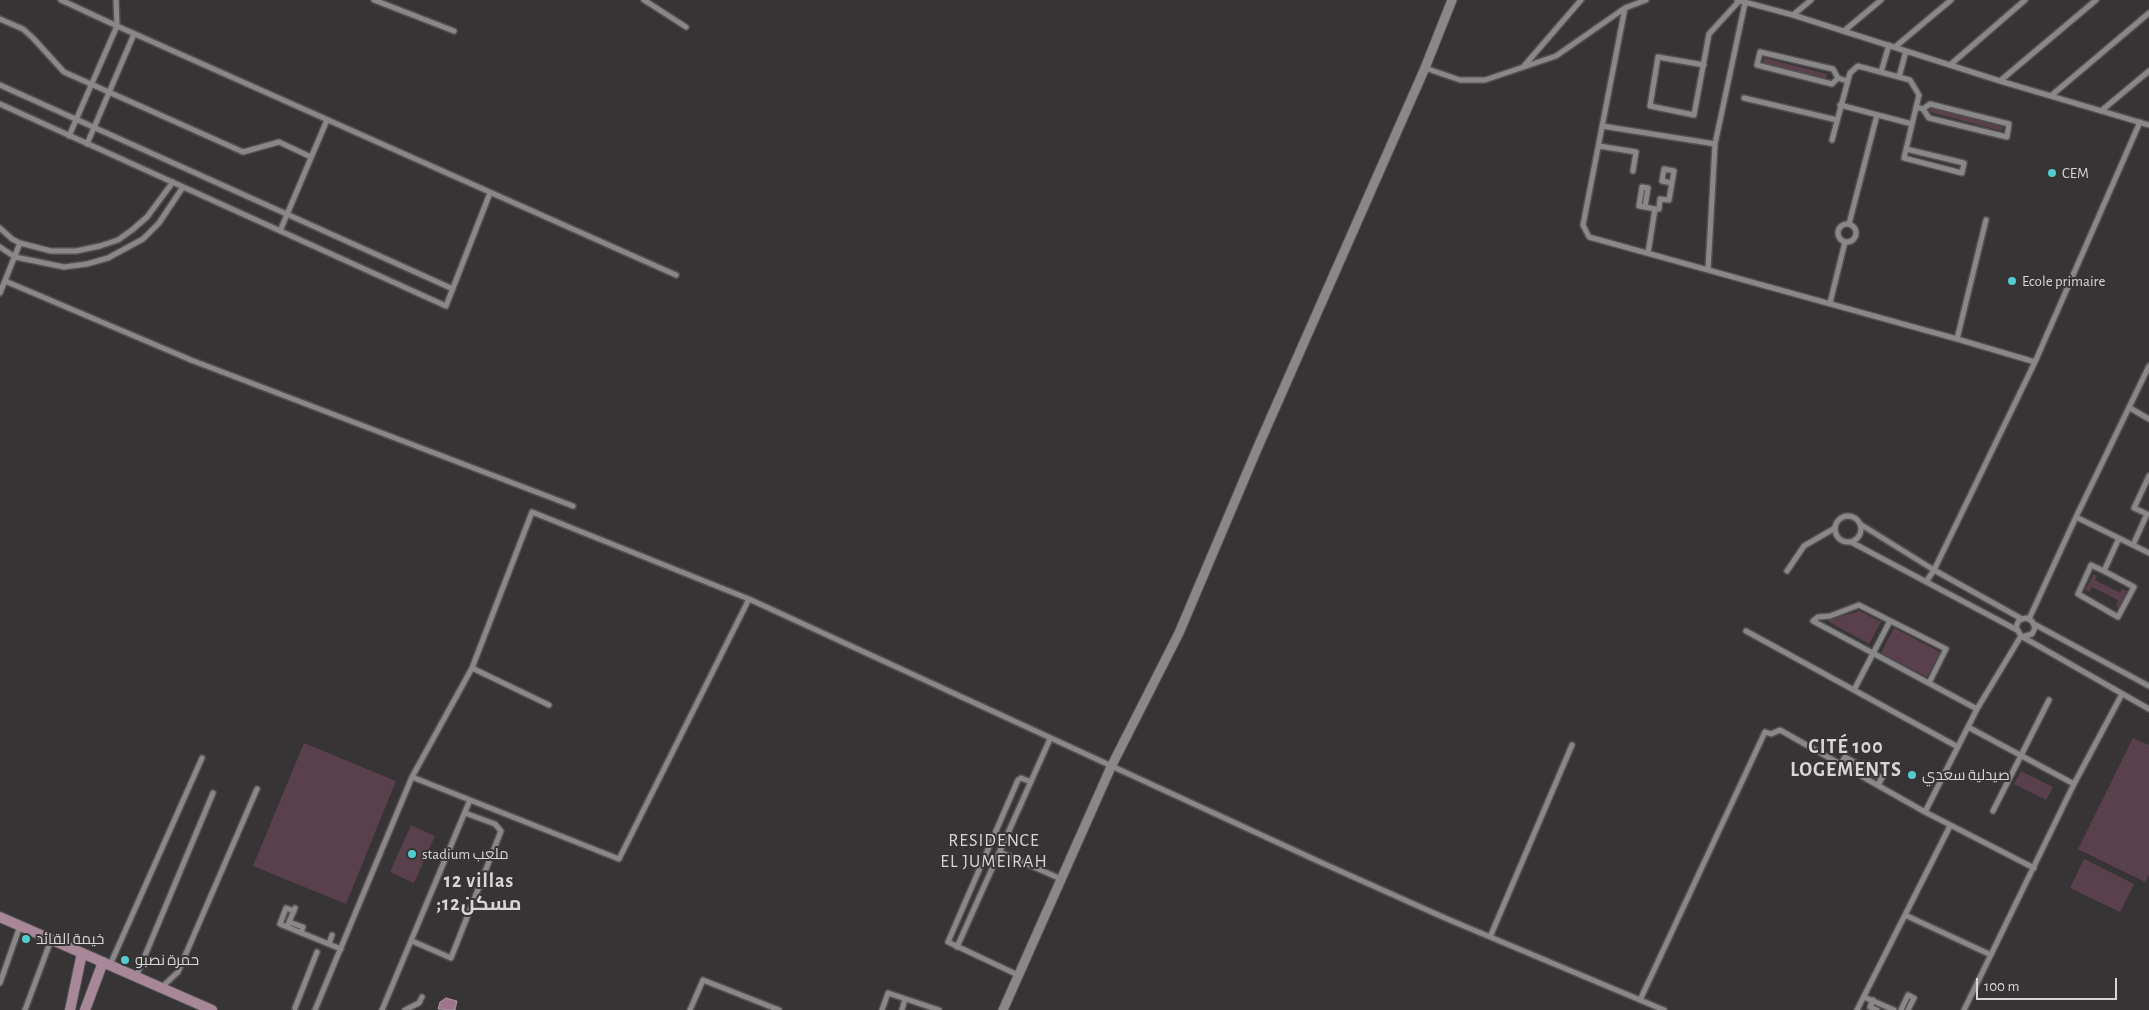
<!DOCTYPE html>
<meta charset="utf-8">
<style>
body{margin:0}
#map{position:relative;width:2149px;height:1010px;overflow:hidden;background:#373435;font-family:"Alegreya Sans",sans-serif}
canvas{display:block}
.scale{position:absolute;left:1976px;top:978px;width:141px;height:22px;box-sizing:border-box;border:2px solid #d7d5d6;border-top:0;padding-left:6px;font-size:15px;line-height:18px;white-space:nowrap;color:#d7d5d6;-webkit-text-stroke:4px #373435;paint-order:stroke}
</style>
<div id="map">
<canvas width="2149" height="1010"></canvas>
<div class="scale">100 m</div>
</div>
<script>
const ctx = document.querySelector('canvas').getContext('2d');
ctx.lineJoin = 'round';
function paint(path, color) { ctx.fillStyle = color; ctx.fill(path, 'evenodd'); }
const poly = rows => new Path2D(rows.map(r => 'M' + r).join(''));
function strokePath(path, color, width, dash) { ctx.strokeStyle = color; ctx.lineWidth = width; ctx.lineCap = dash ? 'butt' : 'round'; ctx.setLineDash(dash || []); ctx.stroke(path); }
function label(font, color, halo, rows, align = 'center') {
  ctx.font = font + ' "Alegreya Sans",Cairo,sans-serif'; ctx.lineWidth = 4; ctx.setLineDash([]); ctx.textBaseline = 'middle'; ctx.strokeStyle = halo; ctx.fillStyle = color; for (const [text, x, y, turn = 0] of rows) {
    ctx.save(); ctx.translate(x, y); ctx.rotate((+turn || 0) * Math.PI / 180); ctx.textAlign = isNaN(turn) ? turn : align; if (halo) ctx.strokeText(text, 0, 0); ctx.fillText(text, 0, 0); ctx.restore();
  }
}
paint(poly([
 [1764,58,1827,74,1826,79,1763,63],
 [1931,108,2003,127,2002,131,1930,112],
 [2094,574,2097,576,2095,580,2120,593,2122,589,2127,591,2118,608,2116,606,2118,600,2092,587,2089,592,2085,590],
 [1860,611,1881,622,1869,644,1829,622,1829,620],
 [1894,628,1940,652,1927,677,1881,653],
 [2133,738,2149,745,2149,875,2145,882,2078,849],
 [304,743,396,781,346,904,253,866],
 [2021,771,2053,787,2046,800,2014,784],
 [411,825,435,836,414,883,390,872],
 [2084,859,2134,884,2120,912,2070,888]
]), '#5a404d');
const water = poly([
 [446,998,457,1001,455,1010,438,1009,440,1002,446,998]
]);
paint(water, '#9e768b');
strokePath(water, '#af92a2', 1);
const minor = poly([
 [61,0,117,26,69,136],
 [116,0,117,26,676,275],
 [374,0,454,31],
 [644,0,686,27],
 [1737,0,1793,15,2000,81,2149,125],
 [1625,8,1583,225,1589,237,1957,339,2035,362,2140,122],
 [1793,15,1811,0],
 [0,19,23,29,33,38,64,72,243,152,279,142,311,157],
 [1844,31,1881,0],
 [1895,47,1951,0],
 [1704,65,1658,57,1650,106,1694,115,1709,34,1740,0],
 [1950,65,2025,0],
 [1524,66,1581,0],
 [1425,68,1460,80,1485,80,1556,56,1625,8,1646,0],
 [1881,72,1889,45],
 [1899,77,1906,51],
 [1838,78,1832,84,1757,65,1760,52,1833,69,1838,78,1847,81],
 [2000,81,2096,0],
 [0,85,453,289],
 [2052,95,2149,13],
 [1744,98,1837,120],
 [0,104,446,306,490,193],
 [1840,105,1912,124],
 [1916,107,1923,109,1930,104,2009,124,2007,137,1929,118,1923,109],
 [2101,111,2149,71],
 [1602,126,1715,144],
 [1832,140,1850,73,1858,66,1910,80,1919,95,1904,158,1962,173,1964,163,1906,149],
 [87,144,134,34],
 [1599,146,1636,152,1633,171],
 [1645,207,1648,188,1642,187,1639,206,1645,207,1655,209,1659,209,1660,199,1669,200,1674,171,1664,169,1662,181,1672,183],
 '1838 233a9 9 0 1 1 18 0a9 9 0 1 1-18 0Z',
 [1849,224,1877,115],
 [0,228,12,239,20,243,51,251,76,251,100,246,118,240,132,230,147,217,173,182],
 [280,231,327,120],
 [0,247,15,257,64,267,87,264,108,258,143,239,159,223,183,187],
 [1648,253,1655,209],
 [1708,270,1715,144,1745,3],
 [5,281,191,360,573,506],
 [0,293,20,243],
 [1830,303,1845,242],
 [1957,339,1986,220],
 [2130,408,2149,419],
 '1835 529a13 13 0 1 1 26 0a13 13 0 1 1-26 0Z',
 [2076,517,2149,553],
 [1860,524,1934,570,2022,619],
 [1851,542,2017,630],
 [2133,545,2147,514,2134,508,2149,476],
 [1787,571,1804,546,1835,528],
 [2104,571,2134,587,2118,617,2078,594,2091,565,2104,571,2119,538],
 [1926,582,1934,570,2035,362],
 [2029,619,2076,517,2149,366],
 [2034,624,2149,686],
 [1746,631,1958,747],
 [2021,636,1977,709,1925,812,2034,868],
 [2025,636,2032,634,2035,628,2032,621,2026,618,2019,620,2016,627,2021,636,2149,709],
 [472,668,549,705],
 [1929,683,1946,649,1859,605,1830,616,1818,617,1813,621,1977,709],
 [1854,690,1890,621],
 [1968,727,2074,784],
 [1841,764,1845,757,1882,778,1878,785],
 [470,800,619,859,749,599],
 [1993,811,2049,700],
 [1000,852,1061,879],
 [295,908,287,927,341,949],
 [1905,915,1991,955],
 [289,922,303,927,301,933],
 [287,927,280,924,286,908,294,911],
 [1490,937,1572,745],
 [412,941,451,958,501,831,495,824,465,813],
 [329,944,332,935],
 [957,947,1050,739],
 [110,965,202,758],
 [1018,975,948,942,1018,780,1021,778,1031,782],
 [136,977,213,793],
 [0,983,20,926],
 [162,987,178,972,257,789],
 [1864,997,1894,1010],
 [1640,1000,1765,732,1771,734,1780,730,1925,812],
 [1873,1000,1870,1007,1877,1010],
 [295,1008,317,952],
 [25,1010,51,940],
 [315,1010,412,777],
 [382,1010,470,800,412,777,472,668,532,512,749,599,1320,862,1445,918,1664,1010],
 [405,1010,419,1003,422,997],
 [690,1010,703,980,779,1010],
 [882,1010,888,993,939,1010],
 [902,1010,905,999],
 [1857,1010,1950,826],
 [1901,1010,1908,995,1914,998,1908,1010],
 [1964,1010,2074,784,2122,694]
]);
const tertiary = poly([
 [1003,1010,1111,767,1179,633,1257,449,1425,68,1452,0]
]);
const secondary = poly([
 [0,917,212,1010],
 [70,1010,82,953],
 [85,1010,103,962]
]);
strokePath(minor, '#525051', 8);
strokePath(tertiary, '#525051', 11);
strokePath(secondary, '#525051', 12);
strokePath(minor, '#8a8788', 5);
strokePath(tertiary, '#8a8788', 9);
strokePath(secondary, '#a78798', 10);
for (const [x, y, r, color] of [
 [2052,173,5,"#52cdcf"],
 [2012,281,5,"#52cdcf"],
 [1912,775,5,"#52cdcf"],
 [412,854,5,"#52cdcf"],
 [26,939,5,"#52cdcf"],
 [125,960,5,"#52cdcf"]
]) { const dot = new Path2D(); dot.arc(x, y, r, 0, 2 * Math.PI); ctx.fillStyle = color; ctx.fill(dot); strokePath(dot, '#373435', 2); }
label('15px', '#d7d5d6', '#373435', [
 ["CEM",2062,173],
 ["Ecole primaire",2022,281],
 ["صيدلية سعدي",1922,775],
 ["stadium ملعب",422,854],
 ["خيمة القائد",36,939],
 ["حمرة نصبو",135,960]
], 'left');
ctx.letterSpacing = '1px';
label('18px', '#d7d5d6', '#373435', [
 ["RESIDENCE",994,841],
 ["EL JUMEIRAH",994,862]
]);
ctx.letterSpacing = '0px';
ctx.letterSpacing = '1px';
label('bold 20px', '#d7d5d6', '#373435', [
 ["CITÉ 100",1846,747],
 ["LOGEMENTS",1846,770],
 ["12 villas",479,881],
 [";12مسكن",479,904]
]);
ctx.letterSpacing = '0px';
</script>
